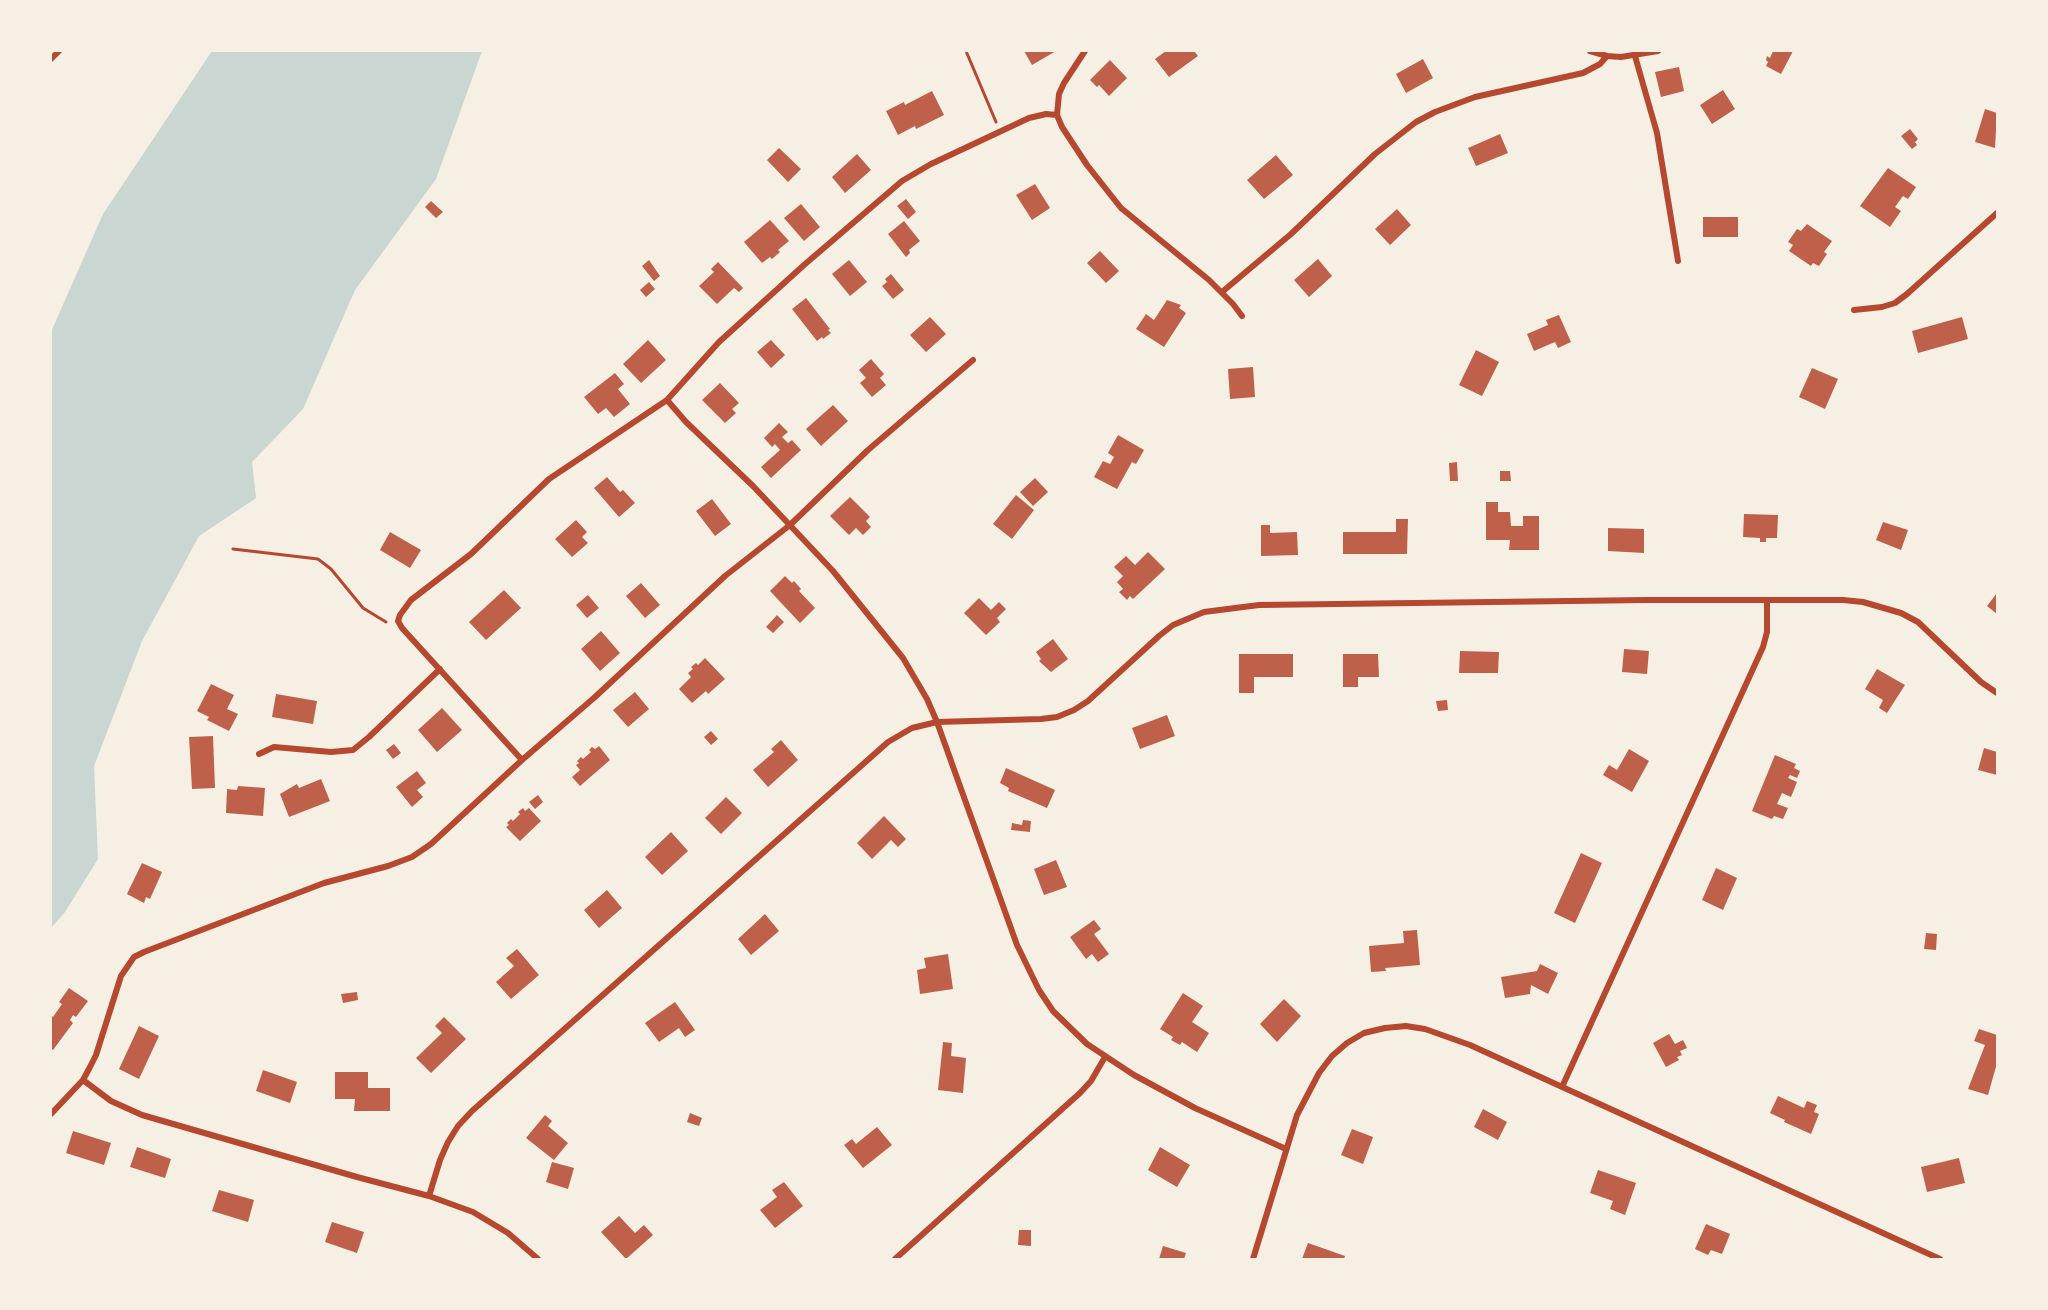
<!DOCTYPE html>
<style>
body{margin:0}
#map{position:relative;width:2048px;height:1310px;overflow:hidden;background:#f6efe4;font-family:Quicksand,sans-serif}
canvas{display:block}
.frame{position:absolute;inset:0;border:52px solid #f6efe4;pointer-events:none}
</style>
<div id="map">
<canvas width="2048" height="1310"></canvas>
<div class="frame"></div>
</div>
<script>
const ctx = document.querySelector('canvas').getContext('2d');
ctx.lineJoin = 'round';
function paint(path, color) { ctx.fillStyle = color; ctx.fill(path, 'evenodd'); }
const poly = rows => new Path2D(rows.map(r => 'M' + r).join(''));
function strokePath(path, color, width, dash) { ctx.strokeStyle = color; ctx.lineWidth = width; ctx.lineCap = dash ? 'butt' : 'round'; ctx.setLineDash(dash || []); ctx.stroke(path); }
paint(poly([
 [212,51,482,51,436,179,355,290,303,409,252,462,256,498,199,536,142,641,94,766,98,859,65,912,51,928,51,332,103,214]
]), '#c9d6d2');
paint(poly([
 [1024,51,1056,51,1032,65],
 [1166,51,1194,51,1198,56,1169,77,1155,59],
 [1773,51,1793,51,1781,74,1766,66,1768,62,1766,60,1767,56,1770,58],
 [1423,59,1433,78,1406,93,1396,74],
 [1110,60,1127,78,1109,96,1099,85,1097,87,1090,80],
 [1679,67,1684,91,1661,97,1655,72],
 [1723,90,1735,109,1712,124,1700,105],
 [932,91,944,115,916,129,915,126,898,135,886,111,904,102,905,105],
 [1985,109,1997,113,1995,148,1975,142],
 [1910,129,1918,139,1915,142,1917,145,1912,149,1901,136],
 [1500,134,1508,153,1476,166,1468,148],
 [779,148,801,169,788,182,767,160],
 [857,154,871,170,845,193,832,177],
 [1276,155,1293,175,1264,199,1247,180],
 [1888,168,1916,187,1908,199,1903,196,1895,207,1901,211,1890,227,1860,206],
 [1035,184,1050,208,1032,220,1016,195],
 [906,199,916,212,908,219,897,206],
 [431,201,443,212,436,218,425,207],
 [801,204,820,227,804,241,784,218],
 [1397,209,1411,225,1390,245,1375,229],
 [1703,217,1738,217,1738,237,1703,237],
 [770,220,789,241,778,250,780,252,772,259,770,257,762,263,744,242],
 [904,221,920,241,909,250,910,253,906,257,888,234],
 [1807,224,1832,241,1824,252,1827,254,1819,266,1813,263,1811,266,1789,251,1793,245,1788,242,1797,229,1801,231],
 [1100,251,1119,271,1106,283,1087,263],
 [1318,259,1332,276,1309,297,1294,280],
 [649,260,660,276,654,281,642,266],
 [849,260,867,282,850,296,832,274],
 [718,262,743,288,739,292,734,288,717,304,699,286,714,272,711,269],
 [891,274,904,290,893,299,882,286,887,282,885,279],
 [649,282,655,289,646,297,640,290],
 [806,298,830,329,828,330,831,333,823,339,822,337,817,341,792,309],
 [1167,300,1181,305,1179,308,1186,313,1164,347,1136,329,1146,314,1154,320],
 [1559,315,1571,342,1558,348,1555,342,1534,351,1527,334,1548,325,1546,320],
 [930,317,946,334,926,352,910,335],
 [1962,317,1968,339,1918,353,1912,331],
 [648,340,666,360,641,383,623,364],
 [771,340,785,355,771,368,757,352],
 [1476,350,1499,362,1482,396,1459,385],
 [871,359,884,374,880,378,886,385,872,397,860,383,866,378,859,370],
 [1253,367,1255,397,1230,399,1228,369],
 [1812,368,1838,379,1825,409,1799,397],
 [615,373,624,384,618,389,630,404,614,417,606,408,598,414,584,397],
 [720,383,739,403,732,409,736,413,725,423,702,400],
 [833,405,848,421,821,446,806,429],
 [779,423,788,432,782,437,788,443,792,440,801,450,771,478,761,467,780,450,775,444,772,447,764,438],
 [1118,435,1144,450,1136,464,1132,462,1117,489,1094,477,1103,461,1110,464,1114,457,1108,453],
 [1457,462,1458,481,1450,481,1449,463],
 [1500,471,1510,471,1511,481,1500,481],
 [607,477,620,492,623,490,635,503,619,517,594,488],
 [1035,478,1048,492,1033,506,1020,492],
 [1016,495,1034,510,1012,539,993,524],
 [850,497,870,517,866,521,871,527,863,535,856,528,849,535,830,516],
 [712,499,731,524,715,536,696,511],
 [1486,502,1498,502,1498,512,1510,512,1511,526,1523,526,1523,516,1539,516,1539,550,1509,550,1510,540,1486,540],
 [1744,514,1778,515,1777,538,1766,538,1766,542,1760,542,1760,538,1743,537],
 [1396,519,1408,519,1407,554,1343,554,1343,532,1396,532],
 [576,520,587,532,582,537,588,543,572,557,555,539],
 [1883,522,1908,530,1901,550,1876,540],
 [1261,525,1270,525,1270,533,1297,532,1298,555,1261,556],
 [1608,528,1644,529,1644,553,1608,551],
 [390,532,421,550,410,568,380,550],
 [1148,552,1165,569,1133,599,1130,596,1127,600,1119,592,1123,589,1117,582,1123,576,1114,567,1126,556,1135,565],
 [785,576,792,583,794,581,801,589,799,591,815,608,800,623,770,591],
 [641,583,660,605,645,618,626,596],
 [504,590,521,608,486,640,469,622],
 [1997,593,1997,614,1987,606],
 [588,595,599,608,587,618,576,605],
 [979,598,991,610,999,602,1006,609,997,618,1000,622,986,635,964,613],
 [777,615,784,622,773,633,766,627],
 [601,631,620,653,600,671,581,649],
 [1053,639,1068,659,1051,672,1039,661,1041,659,1036,652],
 [1624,649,1649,651,1647,674,1622,672],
 [1460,651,1499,652,1498,673,1459,673],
 [1239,654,1293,654,1293,677,1254,677,1254,693,1239,693],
 [1343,654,1378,654,1379,677,1358,677,1358,687,1343,687],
 [705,658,725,679,708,694,706,691,692,703,679,689,691,677,688,673,693,669,691,667,696,663,698,665],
 [1877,669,1905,685,1887,713,1879,708,1883,700,1865,689],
 [211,684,234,695,227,709,238,714,229,731,207,720,209,717,197,711],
 [635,692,649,709,628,727,613,710],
 [276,694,317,701,313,724,272,717],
 [1447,700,1448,710,1438,711,1436,701],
 [442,708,462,730,437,752,418,730],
 [1167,715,1175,736,1140,749,1132,728],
 [711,731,718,739,711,745,704,737],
 [213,736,215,788,192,789,189,737],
 [781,740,798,760,768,787,753,770,774,752,771,749],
 [394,744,401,753,393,759,386,750],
 [599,746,610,760,580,786,572,777,580,770,576,765,579,763,577,761,581,757,583,759,591,752,589,750,592,747,595,749],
 [1984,748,1997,752,1997,775,1978,770],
 [1629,749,1649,761,1632,792,1603,775,1609,765,1617,770],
 [1775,755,1796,764,1794,768,1800,771,1797,778,1790,775,1788,778,1797,782,1791,797,1782,793,1777,804,1788,808,1783,819,1774,816,1772,819,1752,811],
 [1006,768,1055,790,1047,808,1008,791,1009,788,1000,783],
 [417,771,426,783,417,790,423,797,412,807,396,787],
 [321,779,330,801,289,817,280,794,297,784,299,788],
 [238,786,265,788,263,816,226,813,227,789,237,790],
 [538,795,543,802,535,809,529,802],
 [726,797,742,813,721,834,705,818],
 [523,808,525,811,529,808,541,821,520,841,506,827,509,825,507,823,511,819,513,821,520,814,518,812],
 [884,816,906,839,898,847,891,840,872,859,857,843],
 [1023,820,1031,821,1030,832,1011,830,1012,823,1022,825],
 [671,832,688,851,662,875,645,857],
 [1581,853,1602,863,1575,923,1554,913],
 [1056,860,1067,887,1044,895,1034,869],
 [142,863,162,872,150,899,146,897,144,903,127,894],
 [1716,868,1737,878,1723,910,1702,900],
 [607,890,622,908,599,928,584,910],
 [765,914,779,931,751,955,738,939],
 [1094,920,1101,929,1094,934,1109,954,1098,962,1092,954,1086,959,1070,937],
 [1417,930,1420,965,1385,968,1386,971,1371,972,1369,946,1404,943,1403,931],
 [1926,933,1937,934,1936,950,1924,949],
 [517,949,539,975,511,999,496,982,514,966,506,958],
 [948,954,953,989,920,994,917,970,926,968,924,958],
 [1540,964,1558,973,1548,994,1531,985,1530,994,1505,998,1501,977,1537,971],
 [69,988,88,1001,76,1017,73,1015,70,1020,73,1023,53,1050,51,1049,51,1015,53,1017,62,1004,59,1002],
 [357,992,358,1000,343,1003,341,994],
 [1183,993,1203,1006,1192,1022,1209,1033,1197,1052,1182,1042,1180,1045,1171,1040,1173,1037,1160,1029],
 [1284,999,1301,1016,1277,1042,1260,1024],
 [675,1002,695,1030,685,1037,679,1028,659,1042,645,1023],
 [444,1017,466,1039,431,1073,416,1058,442,1033,435,1026],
 [139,1026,159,1036,139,1079,119,1069],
 [1979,1029,1997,1035,1997,1063,1988,1095,1968,1089,1985,1045,1974,1041],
 [1669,1034,1675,1044,1683,1040,1687,1048,1680,1051,1682,1055,1677,1057,1679,1060,1666,1067,1653,1043],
 [943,1042,952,1043,951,1056,966,1058,963,1093,938,1090],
 [263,1070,297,1082,290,1103,256,1091],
 [335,1072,368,1072,368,1088,390,1088,390,1111,354,1111,355,1099,335,1099],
 [1778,1096,1804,1108,1807,1101,1817,1105,1814,1112,1819,1114,1811,1134,1784,1122,1785,1120,1770,1113],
 [1483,1109,1507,1122,1498,1140,1474,1127],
 [690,1113,702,1118,699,1126,687,1122],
 [545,1115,552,1121,548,1126,568,1143,554,1160,526,1138],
 [877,1127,892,1145,863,1168,844,1145,852,1139,856,1144],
 [1352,1129,1373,1137,1363,1164,1341,1155],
 [73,1131,111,1143,104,1165,66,1153],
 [137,1147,171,1159,165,1178,130,1167],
 [1160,1147,1190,1165,1177,1187,1148,1170],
 [1959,1158,1965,1183,1927,1192,1921,1167],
 [552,1162,574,1168,568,1189,546,1182],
 [1598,1170,1636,1183,1625,1215,1610,1209,1613,1201,1590,1193],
 [784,1182,803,1206,775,1228,760,1210,777,1197,772,1190],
 [219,1190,254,1200,248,1222,212,1211],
 [619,1216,635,1233,644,1225,653,1235,626,1259,601,1232],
 [332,1222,364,1232,357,1253,325,1242],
 [1706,1224,1730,1234,1722,1254,1711,1250,1708,1255,1695,1249],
 [1019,1230,1031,1230,1031,1246,1018,1245],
 [1308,1243,1345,1256,1344,1259,1302,1259],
 [1163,1246,1186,1253,1184,1259,1159,1259]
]), '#bf614a');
strokePath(poly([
 [966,51,996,122],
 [233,549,318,559,331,569,363,608,386,622]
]), '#b5482f', 3);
strokePath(poly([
 [1085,51,1064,83,1059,94,1057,115,1062,127,1087,165,1121,208,1209,280,1233,304,1242,316],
 [1590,51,1607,56,1621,57,1658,51],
 [1635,56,1657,133,1678,261],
 [51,59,59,51],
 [1222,292,1291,234,1375,154,1416,122,1435,112,1475,97,1583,73,1600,64,1607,56],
 [1854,310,1882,307,1895,303,1907,294,1997,213],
 [667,400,686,422,753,486,833,571,903,658,927,699,937,722,1017,945,1039,990,1053,1011,1087,1044,1134,1075,1195,1108,1286,1149],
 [259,754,274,747,331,752,353,750,369,737,440,669],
 [522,760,402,628,398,621,400,615,411,600,471,554,549,479,667,400,719,342,804,265,902,181,931,164,1029,118,1046,114,1057,115],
 [83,1080,111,1101,142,1115,357,1177,429,1196,473,1212,508,1233,538,1259],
 [1562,1087,1763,647,1767,632,1767,600],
 [51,1114,83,1080,90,1067,96,1055,121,976,134,957,144,952,324,883,388,866,412,857,431,844,522,760,595,697,725,576,790,525,868,450,973,360],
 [429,1196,440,1160,448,1142,458,1126,472,1111,888,742,912,728,937,722,1041,719,1057,717,1074,710,1088,701,1159,636,1173,625,1204,612,1259,605,1647,600,1843,600,1863,602,1901,613,1918,622,1981,682,1997,693],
 [895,1259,1080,1093,1091,1081,1105,1057],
 [1253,1259,1297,1115,1319,1073,1332,1056,1347,1043,1364,1033,1385,1028,1406,1026,1425,1029,1470,1045,1940,1259]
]), '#b5482f', 6);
</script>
